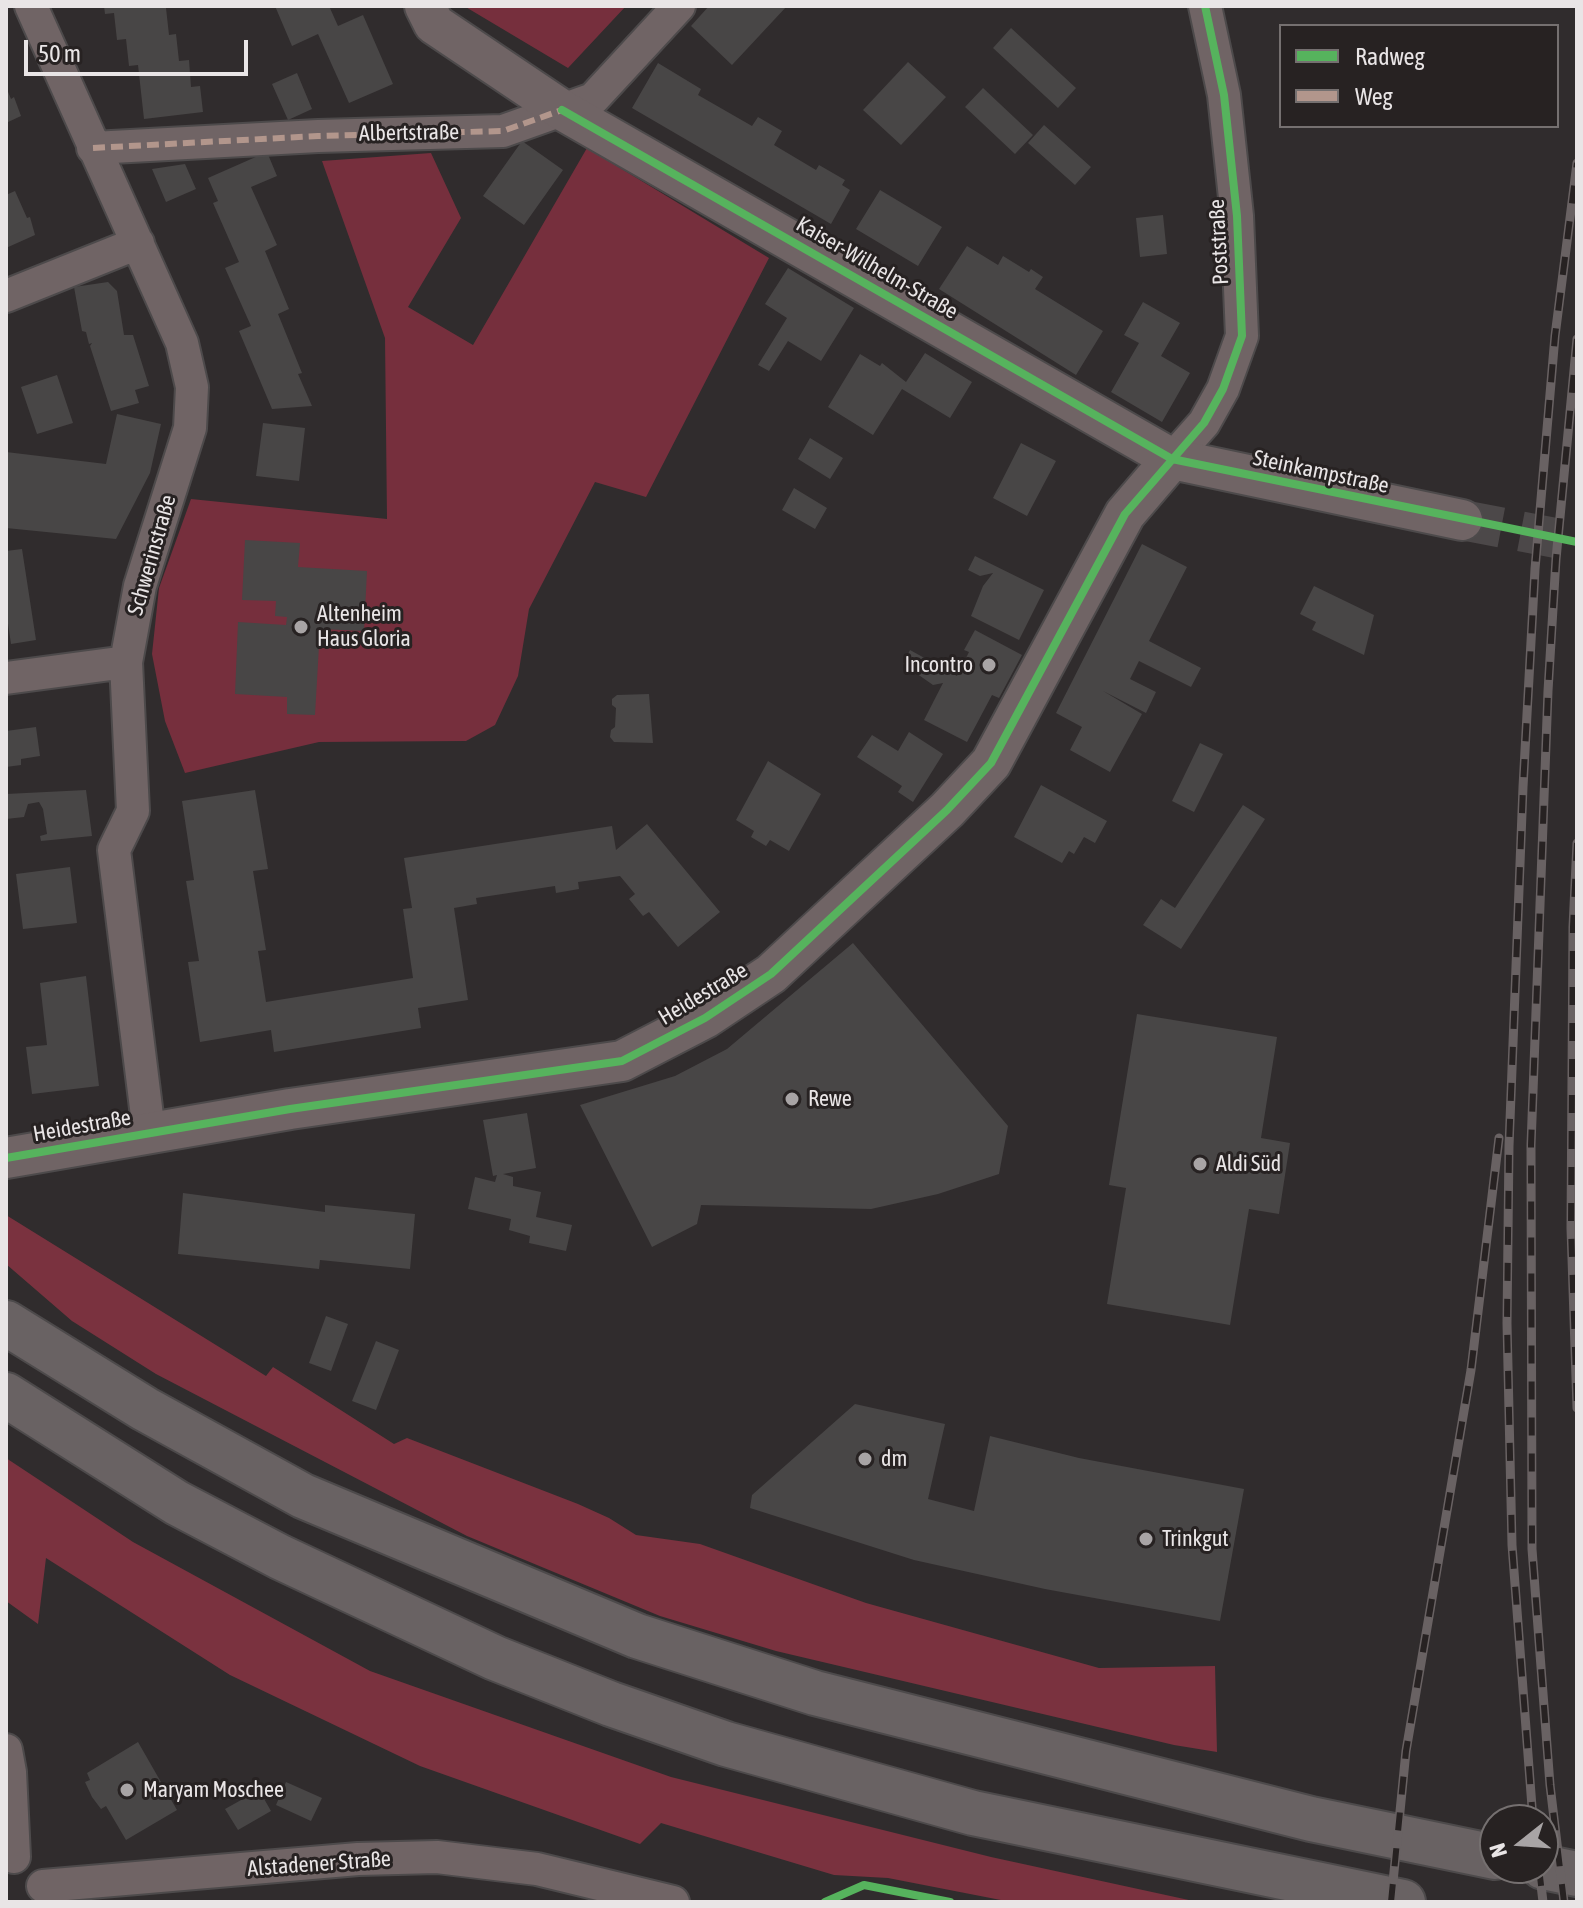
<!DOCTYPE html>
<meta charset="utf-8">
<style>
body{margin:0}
#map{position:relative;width:1583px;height:1908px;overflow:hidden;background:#302c2d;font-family:"Asap Condensed",sans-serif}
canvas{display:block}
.frame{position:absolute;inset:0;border:8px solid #e9e5e6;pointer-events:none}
.legend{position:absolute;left:1279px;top:24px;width:280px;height:104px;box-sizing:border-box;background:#272222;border:2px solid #757070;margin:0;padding:10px 14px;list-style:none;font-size:24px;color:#e9e5e6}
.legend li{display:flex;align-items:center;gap:16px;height:40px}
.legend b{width:40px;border:2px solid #757070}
.north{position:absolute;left:1479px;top:1804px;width:80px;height:80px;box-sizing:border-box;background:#272222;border:2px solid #757070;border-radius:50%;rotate:253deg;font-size:22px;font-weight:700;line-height:32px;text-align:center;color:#e9e5e6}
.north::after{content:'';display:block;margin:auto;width:28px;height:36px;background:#a8a4a5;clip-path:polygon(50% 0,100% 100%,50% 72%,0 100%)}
.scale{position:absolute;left:24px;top:40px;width:224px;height:36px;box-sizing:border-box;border:4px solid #e9e5e6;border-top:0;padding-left:10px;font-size:24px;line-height:28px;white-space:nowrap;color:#e9e5e6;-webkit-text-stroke:6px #272222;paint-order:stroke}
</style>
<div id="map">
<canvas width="1583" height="1908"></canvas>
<div class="frame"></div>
<ul class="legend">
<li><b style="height:10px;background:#56b35d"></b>Radweg</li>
<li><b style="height:10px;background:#b2968c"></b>Weg</li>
</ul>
<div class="north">N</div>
<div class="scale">50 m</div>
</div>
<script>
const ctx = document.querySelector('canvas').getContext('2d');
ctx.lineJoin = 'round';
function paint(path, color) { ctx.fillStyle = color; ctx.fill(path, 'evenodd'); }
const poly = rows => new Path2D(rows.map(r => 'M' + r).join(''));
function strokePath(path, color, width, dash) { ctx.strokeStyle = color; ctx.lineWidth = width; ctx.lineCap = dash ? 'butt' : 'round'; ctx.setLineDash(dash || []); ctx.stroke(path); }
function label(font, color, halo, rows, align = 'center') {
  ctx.font = font + ' "Asap Condensed",sans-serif'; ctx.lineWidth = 6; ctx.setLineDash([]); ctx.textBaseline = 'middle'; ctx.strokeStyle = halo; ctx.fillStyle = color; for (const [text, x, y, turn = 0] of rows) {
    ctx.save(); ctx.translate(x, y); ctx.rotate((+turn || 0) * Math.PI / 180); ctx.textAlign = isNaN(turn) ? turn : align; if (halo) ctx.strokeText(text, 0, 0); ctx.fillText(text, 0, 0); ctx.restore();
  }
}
paint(poly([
 [464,6,626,6,568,68],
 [587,148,769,258,646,497,595,482,529,609,518,676,495,725,466,741,319,742,185,773,165,721,152,654,159,588,191,499,387,519,385,338,322,161,431,153,461,218,408,307,473,345]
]), '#762f3d');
paint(poly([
 [6,1215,266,1376,273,1367,394,1444,407,1438,578,1504,609,1518,636,1535,700,1544,866,1603,1099,1668,1215,1666,1217,1752,1174,1745,776,1651,660,1616,467,1536,156,1374,72,1321,6,1264],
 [6,1458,133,1542,370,1671,671,1777,991,1857,1198,1902,1011,1902,888,1878,834,1875,661,1823,640,1844,420,1766,230,1675,46,1558,38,1624,6,1601]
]), '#7a323f');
paint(poly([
 [104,6,166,8,169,35,176,34,179,61,189,60,191,87,200,86,203,112,144,119,138,65,129,66,126,39,117,40,114,13,105,14],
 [275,6,329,6,338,26,363,15,393,84,349,103,318,34,292,46],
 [709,6,787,6,732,65,691,26],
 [1011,28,1076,88,1058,108,993,48],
 [908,62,946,97,901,145,863,110],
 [658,63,701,89,698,95,752,126,758,117,782,131,774,145,816,170,819,165,845,180,842,185,850,190,831,224,632,108],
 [297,73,312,109,288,120,272,84],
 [6,87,11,99,14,97,21,116,6,123],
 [983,88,1033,135,1015,154,965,107],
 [1044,125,1091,167,1075,185,1028,143],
 [522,141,563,170,524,225,483,196],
 [267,152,277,176,251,187,277,245,265,251,289,309,278,314,302,373,298,374,312,406,272,409,239,331,251,326,225,268,239,262,213,203,218,201,208,178],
 [185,164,196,189,166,202,152,169],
 [880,190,942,227,918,266,856,229],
 [15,191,27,218,30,217,35,235,6,248,6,195],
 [1163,215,1167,254,1140,257,1136,218],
 [967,246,998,265,1003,256,1029,272,1031,269,1043,277,1035,289,1103,331,1076,375,939,289],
 [788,268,854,308,821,361,788,341,769,371,758,365,787,318,765,304],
 [108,282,117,291,124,335,133,335,149,386,135,390,139,403,111,411,90,346,92,343,89,344,86,332,82,331,74,287],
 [1143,302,1180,323,1161,356,1190,373,1162,422,1111,392,1139,343,1124,335],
 [925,353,972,382,950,418,902,389,873,435,828,407,860,354,880,366,882,363,906,382],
 [57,375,73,423,37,434,21,387],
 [117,414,161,424,150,473,116,539,6,528,6,452,106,464],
 [263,423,305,428,299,481,256,476],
 [810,438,843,458,830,479,798,459],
 [1021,443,1056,461,1027,516,993,498],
 [794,488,827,508,815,529,782,510],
 [245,540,300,543,298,567,367,571,364,631,320,629,315,715,287,714,287,697,235,694,238,622,286,625,287,617,275,616,276,601,242,600],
 [1142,544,1187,567,1149,641,1201,668,1191,687,1139,661,1130,679,1156,692,1146,713,1103,691,1142,714,1110,772,1070,750,1082,727,1056,713],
 [22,549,36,640,11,644,6,610,6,551],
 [975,556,1044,590,1019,640,971,616,983,586,993,573,980,576,968,570],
 [1314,586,1374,615,1364,655,1312,630,1316,622,1300,614],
 [975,630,1022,655,999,698,992,695,967,742,924,720,943,683,933,685,903,664,910,650,957,676,969,652,964,650],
 [649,694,653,743,614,742,610,737,611,730,615,727,616,708,612,705,612,699,617,695],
 [36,727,40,756,21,759,21,765,6,767,6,731],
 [909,732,943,754,913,802,898,792,902,786,857,757,872,735,898,751],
 [1200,743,1223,754,1194,812,1172,801],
 [768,761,821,794,789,851,770,840,766,846,751,837,754,831,736,820],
 [1041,785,1107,821,1095,843,1084,837,1074,854,1069,851,1062,863,1014,837],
 [86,790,92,836,41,841,40,836,47,834,43,809,39,802,28,804,24,817,6,819,6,794],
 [255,790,268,869,253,871,266,950,258,951,266,1002,413,978,403,909,412,908,404,858,612,826,616,850,647,824,720,912,678,947,649,912,643,916,629,899,635,894,620,876,578,882,579,889,556,893,555,886,476,898,477,904,454,908,468,1000,418,1008,421,1028,274,1052,271,1030,200,1042,188,962,199,961,186,881,194,880,182,801],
 [1243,805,1265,819,1181,949,1143,925,1161,899,1175,908],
 [70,867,77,923,23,929,16,874],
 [853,943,1008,1126,999,1174,938,1194,871,1209,701,1205,697,1224,652,1247,580,1105,675,1076,727,1049],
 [86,976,99,1086,32,1094,26,1047,47,1045,40,983],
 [1137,1014,1277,1037,1261,1138,1290,1143,1279,1214,1249,1209,1230,1325,1107,1304,1126,1188,1109,1185],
 [527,1113,536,1168,503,1174,513,1177,513,1186,541,1192,536,1217,572,1225,566,1251,529,1243,530,1236,509,1230,511,1219,468,1209,475,1177,495,1182,497,1175,493,1176,483,1120],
 [183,1193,325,1212,325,1205,415,1214,410,1269,320,1260,319,1269,178,1254],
 [326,1316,348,1324,331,1371,309,1363],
 [376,1341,399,1350,376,1410,352,1401],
 [855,1404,945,1424,928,1499,974,1511,990,1436,1079,1458,1244,1489,1220,1621,1045,1589,914,1560,750,1508,752,1495],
 [138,1742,177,1810,126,1840,106,1806,101,1809,92,1797,85,1782,90,1780,87,1773],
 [286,1782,322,1798,311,1821,276,1805],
 [259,1790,271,1811,238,1830,225,1809]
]), '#484646');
strokePath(poly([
 [1462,520,1577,542]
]), '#4c4849', 40, [40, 20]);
const minor = poly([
 [31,6,182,343,192,387,190,428,140,586,126,662,133,811,114,850,149,1132],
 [93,148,318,136,503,131,593,99,679,6],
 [6,296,138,243],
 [1172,459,1204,423,1223,389,1242,336,1237,216,1224,95,1205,6],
 [6,678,126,662],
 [6,1750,10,1772,14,1857],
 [43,1886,358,1859,437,1857,537,1869,673,1902]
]);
const tertiary = poly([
 [425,6,434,24,562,110,1172,459,1462,520],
 [6,1158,290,1109,622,1061,705,1018,771,974,947,810,991,763,1125,514,1172,459]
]);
const motorway = poly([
 [6,1323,145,1409,303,1496,637,1636,815,1693,1311,1819,1495,1857],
 [6,1395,177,1503,280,1557,495,1658,611,1704,726,1744,973,1813,1403,1902],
 [1543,1867,1577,1874]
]);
strokePath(minor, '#4d4a4b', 36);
strokePath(tertiary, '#4d4a4b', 44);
strokePath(motorway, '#4d4a4b', 48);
strokePath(minor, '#706465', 32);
strokePath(tertiary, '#706465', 40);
strokePath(motorway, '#696263', 44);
const rail = poly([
 [1577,843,1573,927,1571,1228,1577,1408],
 [1533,1820,1512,1545,1507,1323,1509,1146,1523,787,1535,569,1555,336,1577,163],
 [1539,1868,1543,1902],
 [1391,1902,1406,1751,1471,1370,1499,1138],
 [1564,1902,1550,1785,1532,1549,1531,1145,1548,691,1556,559,1577,339]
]);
strokePath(rail, '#696263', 9);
strokePath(rail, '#272222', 6, [18]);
strokePath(poly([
 [93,148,318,136,503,131,562,110]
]), '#b2968c', 6, [12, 6]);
strokePath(poly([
 [562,110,1172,459,1577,542],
 [6,1158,290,1109,622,1061,705,1018,771,974,947,810,991,763,1125,514,1204,423,1223,389,1242,336,1237,216,1224,95,1205,6],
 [825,1902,864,1885,950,1902]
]), '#56b35d', 8);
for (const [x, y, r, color] of [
 [301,627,8,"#a8a4a5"],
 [989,665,8,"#a8a4a5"],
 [792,1099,8,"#a8a4a5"],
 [1200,1164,8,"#a8a4a5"],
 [865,1459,8,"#a8a4a5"],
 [1146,1539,8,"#a8a4a5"],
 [127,1790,8,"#a8a4a5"]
]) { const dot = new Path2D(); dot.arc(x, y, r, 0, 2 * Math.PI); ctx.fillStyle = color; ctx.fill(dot); strokePath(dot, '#272222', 3); }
label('22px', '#e9e5e6', '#272222', [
 ["Albertstraße",409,133,-1],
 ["Poststraße",1219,242,-93],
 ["Kaiser-Wilhelm-Straße",877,268,30],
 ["Steinkampstraße",1321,472,12],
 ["Schwerinstraße",152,555,-74],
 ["Heidestraße",703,994,-31],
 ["Heidestraße",82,1126,-10],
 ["Alstadener Straße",319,1864,-4]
]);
label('22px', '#e9e5e6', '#272222', [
 ["Altenheim",317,614],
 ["Haus Gloria",317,639],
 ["Incontro",973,665,"right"],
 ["Rewe",808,1099],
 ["Aldi Süd",1216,1164],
 ["dm",881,1459],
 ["Trinkgut",1162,1539],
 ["Maryam Moschee",143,1790]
], 'left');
</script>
